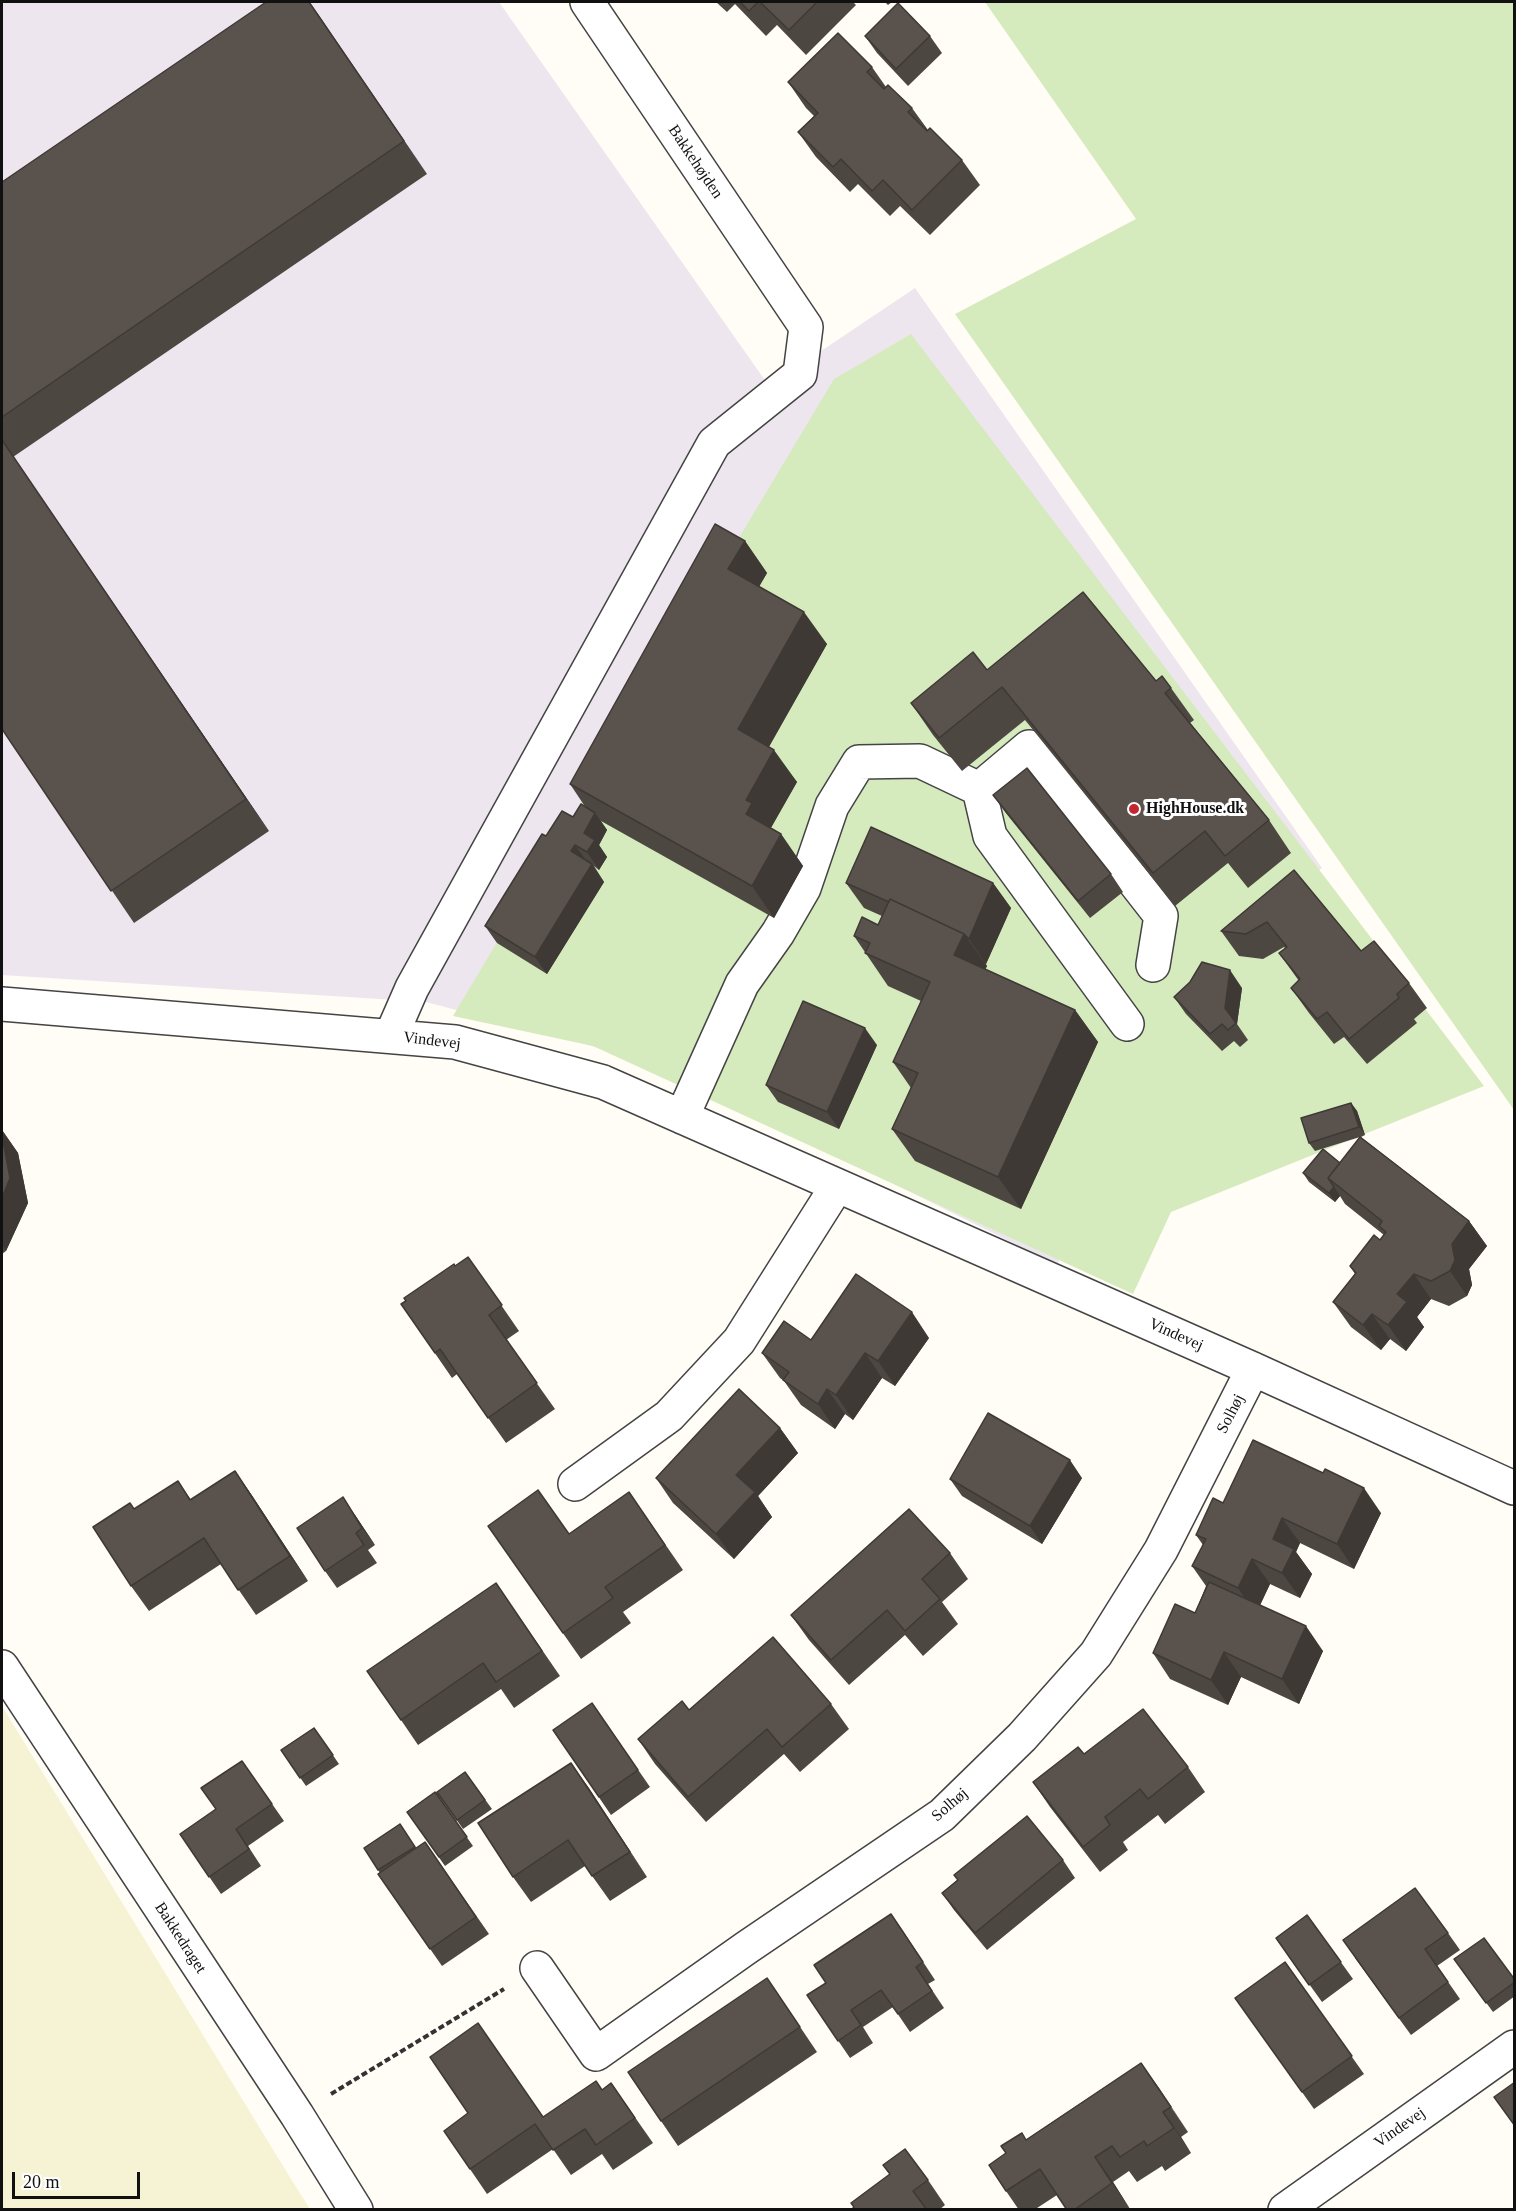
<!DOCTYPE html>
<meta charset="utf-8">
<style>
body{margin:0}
#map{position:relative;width:1516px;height:2211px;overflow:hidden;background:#fffdf5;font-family:Georgia,serif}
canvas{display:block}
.frame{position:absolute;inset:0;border:3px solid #111;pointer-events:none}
.scale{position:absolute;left:12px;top:2172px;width:128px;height:27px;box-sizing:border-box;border:3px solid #111;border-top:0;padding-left:8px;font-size:18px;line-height:21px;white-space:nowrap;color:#111;-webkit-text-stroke:4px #fff;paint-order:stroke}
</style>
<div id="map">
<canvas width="1516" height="2211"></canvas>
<div class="frame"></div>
<div class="scale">20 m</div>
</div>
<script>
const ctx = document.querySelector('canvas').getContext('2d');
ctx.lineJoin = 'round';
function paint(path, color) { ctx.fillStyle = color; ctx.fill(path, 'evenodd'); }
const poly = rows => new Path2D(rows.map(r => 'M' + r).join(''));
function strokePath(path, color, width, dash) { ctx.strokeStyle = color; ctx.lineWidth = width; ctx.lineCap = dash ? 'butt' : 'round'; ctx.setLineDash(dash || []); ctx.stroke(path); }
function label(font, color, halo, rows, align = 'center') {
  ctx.font = font + ' Georgia,serif'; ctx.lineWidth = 6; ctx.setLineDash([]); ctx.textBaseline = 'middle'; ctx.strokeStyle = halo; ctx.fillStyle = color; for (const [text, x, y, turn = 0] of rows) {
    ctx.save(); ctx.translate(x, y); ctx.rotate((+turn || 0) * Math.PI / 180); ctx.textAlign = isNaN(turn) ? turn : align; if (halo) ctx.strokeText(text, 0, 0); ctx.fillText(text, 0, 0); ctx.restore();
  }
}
paint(poly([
 [2,2,499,2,769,386,915,288,1322,868,1185,975,1057,1265,645,1060,426,1002,2,975]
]), '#eee6ef');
paint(poly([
 [2,1706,291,2179,310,2209,2,2209]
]), '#f6f3d4');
paint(poly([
 [985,2,1514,2,1514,1110,955,314,1136,219],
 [911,334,1484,1086,1171,1212,1133,1294,593,1046,453,1016,834,379]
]), '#d5ebbd');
const minor = poly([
 [2,1004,455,1042,603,1082,1253,1369,1514,1488],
 [1127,1024,990,836,979,789,1029,747,1161,916,1153,965],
 [391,1036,412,988,714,443,800,374,806,327,587,2],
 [682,1117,742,984,778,933,804,888,832,806,859,762,920,761,979,789],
 [575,1484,669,1416,739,1341,837,1186],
 [2,1667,297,2115,356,2210],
 [537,1968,596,2054,746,1948,942,1815,1022,1737,1096,1654,1161,1550,1253,1369],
 [1285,2210,1514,2047]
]);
strokePath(minor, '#444', 36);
strokePath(poly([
 [331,2094,504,1989]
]), '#333', 4, [6, 3]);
strokePath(minor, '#fff', 33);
paint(poly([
 [309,2,427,174,13,457,269,831,134,923,2,729,2,182],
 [716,2,853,2,856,5,806,55,777,25,766,36,735,4,727,12],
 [885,2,892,2,888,5],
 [865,36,930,36,942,53,908,86,877,53],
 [872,67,886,87,912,108,928,130,962,160,980,185,930,235,900,206,890,216,858,184,850,192,816,157,798,132,814,116,806,108,788,82],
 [745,541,767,573,759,586,827,644,769,747,797,782,771,828,781,834,803,866,774,918,601,821,607,830,599,845,607,857,599,870,594,866,604,882,547,974,497,943,485,926,573,817,586,808,570,784],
 [987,670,1156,681,1171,688,1194,720,1190,723,1269,820,1291,853,1248,888,1228,863,1175,906,1025,720,962,771,933,735,911,703],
 [993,795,1111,874,1123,892,1090,918,1005,812],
 [1294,870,1361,951,1409,983,1427,1008,1414,1019,1417,1023,1367,1064,1344,1037,1334,1044,1309,1013,1291,988,1299,981,1279,953,1285,948,1284,947,1263,959,1239,956,1221,931],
 [846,883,993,883,1011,908,986,964,985,963,987,966,985,969,1075,1010,1098,1042,1021,1209,915,1161,892,1129,911,1088,893,1062,921,1001,888,986,854,936,878,925,882,916,864,908],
 [1242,988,1237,1024,1248,1040,1240,1047,1234,1041,1222,1051,1186,1014,1174,997],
 [877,1045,839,1129,778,1102,766,1085],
 [1351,1103,1357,1111,1365,1135,1361,1137,1469,1221,1487,1246,1469,1269,1472,1285,1467,1296,1449,1306,1431,1299,1417,1317,1424,1327,1406,1351,1390,1339,1381,1350,1351,1327,1333,1302,1355,1274,1350,1266,1380,1240,1384,1235,1345,1204,1340,1196,1335,1202,1309,1182,1303,1173,1340,1163,1360,1137,1315,1151,1309,1143],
 [2,1130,18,1153,28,1203,6,1251,2,1254],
 [468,1257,519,1331,506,1340,555,1409,506,1443,457,1374,452,1378,401,1304],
 [929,1338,895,1386,882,1378,853,1420,845,1414,835,1429,801,1405,784,1381,780,1378,762,1353,811,1340],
 [780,1428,798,1453,758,1496,772,1517,734,1559,673,1503,656,1478],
 [235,1471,253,1497,308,1581,256,1615,221,1564,149,1611,131,1586,134,1509,178,1481,191,1500],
 [1082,1478,1042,1544,962,1496,950,1479],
 [629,1492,683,1570,623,1612,631,1623,581,1659,488,1526,569,1534],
 [1223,1503,1381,1513,1354,1569,1300,1543,1296,1552,1312,1574,1300,1598,1270,1584,1260,1605,1323,1651,1299,1704,1241,1677,1228,1705,1170,1679,1153,1653,1195,1613,1206,1586,1192,1566,1203,1545,1196,1535],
 [355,1515,375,1545,368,1550,377,1563,337,1588,325,1571],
 [950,1553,968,1579,942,1602,958,1624,923,1656,905,1635,849,1685,809,1640,791,1615],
 [496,1583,560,1676,514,1708,501,1689,418,1745,401,1720],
 [592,1703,650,1787,611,1815,553,1730],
 [831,1704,849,1729,800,1772,784,1754,706,1822,655,1764,638,1739,689,1710],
 [314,1728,339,1764,306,1786,281,1750],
 [1084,1754,1188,1767,1205,1792,1165,1824,1158,1815,1123,1842,1128,1850,1100,1872,1050,1807,1033,1782],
 [242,1761,284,1821,248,1846,261,1866,221,1894,180,1834,216,1809],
 [571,1763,647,1877,610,1901,585,1866,531,1902,513,1877],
 [465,1772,492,1809,463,1829,437,1792],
 [435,1792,473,1846,445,1866,407,1812],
 [400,1824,416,1848,425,1842,489,1934,442,1966,378,1874,380,1873,364,1848],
 [1063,1860,1075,1878,987,1950,954,1910,942,1893,957,1880],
 [891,1914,935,1980,928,1984,944,2008,910,2032,893,2007,863,2027,873,2043,850,2058,807,1995,826,1983],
 [1307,1915,1353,1979,1322,2002,1276,1938],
 [1448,1933,1460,1950,1437,1966,1460,1999,1411,2035,1355,1958],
 [1454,1959,1515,1980,1515,1996,1493,2012],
 [1285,1962,1364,2074,1314,2109,1235,1998],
 [784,2003,817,2052,678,2146,661,2121],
 [1141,2063,1188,2132,1181,2137,1191,2153,1165,2171,1162,2166,1137,2182,1129,2171,1113,2182,1130,2209,1129,2210,1067,2210,1057,2195,1034,2210,1019,2210,1006,2191,1006,2153],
 [611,2083,653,2143,613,2170,602,2154,571,2175,553,2149,487,2194,444,2131,543,2117,602,2090],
 [883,2165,928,2180,945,2205,939,2210,851,2210,890,2175]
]), '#4d4742');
paint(poly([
 [309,2,318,14,427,174,404,141],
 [2,440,269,831,246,799],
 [745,541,767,573,751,601,728,569],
 [804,612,827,644,760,762,738,729],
 [774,750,797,782,770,829,746,814,746,800],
 [595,813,607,830,599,845,607,857,599,870,587,852,584,833],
 [781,834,803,866,774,918,752,886],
 [575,845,587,862,571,851],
 [592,864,604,882,547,974,535,957],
 [993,883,1011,908,986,964,969,939],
 [964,934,987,966,977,987,954,955],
 [1230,970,1242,988,1237,1024,1225,1008],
 [1075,1010,1098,1042,1021,1209,998,1177],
 [865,1028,877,1045,839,1129,827,1112],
 [1351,1103,1357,1111,1365,1135,1359,1127],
 [2,1130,18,1153,28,1203,6,1251,2,1244],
 [1334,1187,1340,1196,1335,1202,1329,1193],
 [1469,1221,1487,1246,1469,1269,1472,1285,1467,1296,1450,1271,1452,1244],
 [1414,1274,1431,1299,1417,1317,1424,1327,1406,1351,1388,1325,1397,1294],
 [912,1312,929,1338,895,1386,878,1361],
 [1372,1314,1390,1339,1381,1350,1363,1325],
 [865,1353,882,1378,853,1420,836,1395],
 [827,1389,845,1414,835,1429,818,1404],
 [780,1428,798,1453,758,1496,772,1517,734,1559,716,1534,736,1475],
 [1070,1460,1082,1478,1042,1544,1030,1526],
 [235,1471,253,1497,308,1581,290,1556],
 [1364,1488,1381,1513,1354,1569,1337,1544],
 [343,1497,375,1545,362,1528],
 [1282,1518,1300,1543,1296,1552,1312,1574,1300,1598,1282,1573,1273,1539],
 [1252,1559,1270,1584,1256,1614,1238,1588],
 [1306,1626,1323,1651,1299,1704,1282,1679],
 [1224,1652,1241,1677,1228,1705,1211,1680],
 [571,1763,589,1788,647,1877,630,1852],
 [891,1914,903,1931,935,1980],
 [1141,2063,1159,2088,1188,2132,1171,2107],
 [1163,2112,1181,2137,1191,2153,1174,2128],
 [1095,2157,1113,2182,1130,2209,1112,2183]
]), '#3f3936');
const building = poly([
 [266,2,309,2,404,141,2,417,2,182,266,2],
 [740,2,758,2,749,11,740,2],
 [760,2,817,2,789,30,760,2],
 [898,3,930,36,896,69,865,36,898,3],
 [838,33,872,67,867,72,884,89,888,85,912,108,908,112,927,131,930,128,962,160,912,210,883,180,872,191,841,159,833,167,798,132,818,113,788,82,838,33],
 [2,440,246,799,111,891,2,729,2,440],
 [715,524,745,541,728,569,804,612,738,729,774,750,746,800,752,803,746,814,781,834,752,886,570,784,715,524],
 [1083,592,1156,681,1162,676,1171,688,1165,693,1269,820,1225,856,1205,831,1153,873,1002,687,939,738,911,703,973,652,987,670,1083,592],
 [1027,768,1111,874,1078,901,993,795,1027,768],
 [581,804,595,813,584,833,595,840,587,852,575,845,571,851,592,864,535,957,485,926,542,834,546,836,562,811,573,817,581,804],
 [871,827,993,883,969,939,964,934,890,899,889,902,846,883,871,827],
 [1294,870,1361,951,1374,941,1409,983,1397,994,1399,998,1349,1039,1327,1012,1317,1019,1291,988,1300,979,1279,953,1287,947,1267,922,1246,934,1221,931,1294,870],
 [890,899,964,934,954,955,1075,1010,998,1177,892,1129,918,1073,893,1062,930,982,865,953,870,943,854,936,862,917,878,925,890,899],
 [1202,962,1230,970,1225,1008,1236,1023,1228,1030,1222,1024,1210,1034,1174,997,1190,982,1202,962],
 [803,1001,865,1028,827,1112,766,1085,803,1001],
 [1351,1103,1359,1127,1309,1143,1301,1118,1351,1103],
 [2,1135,10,1178,2,1198,2,1135],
 [1360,1137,1469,1221,1452,1244,1455,1260,1450,1271,1431,1281,1414,1274,1397,1294,1407,1302,1388,1325,1372,1314,1363,1325,1333,1302,1356,1273,1350,1266,1374,1235,1380,1240,1386,1232,1379,1226,1382,1221,1328,1178,1360,1137],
 [1323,1149,1340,1163,1328,1178,1334,1187,1329,1193,1303,1173,1323,1149],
 [468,1257,502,1305,489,1315,537,1383,488,1418,440,1349,435,1353,401,1304,406,1301,404,1298,454,1264,455,1266,468,1257],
 [856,1274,912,1312,878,1361,865,1353,836,1395,827,1389,818,1404,783,1380,789,1372,762,1353,784,1321,811,1340,856,1274],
 [739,1389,780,1428,736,1475,755,1492,716,1534,656,1478,739,1389],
 [988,1413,1070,1460,1030,1526,950,1479,988,1413],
 [1253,1440,1323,1473,1325,1469,1364,1488,1337,1544,1282,1518,1273,1539,1294,1549,1282,1573,1252,1559,1238,1588,1192,1566,1206,1539,1196,1535,1213,1498,1223,1503,1253,1440],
 [235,1471,290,1556,238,1590,204,1538,131,1586,93,1527,130,1503,134,1509,178,1481,190,1500,235,1471],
 [538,1490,569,1534,629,1492,665,1545,605,1587,613,1598,563,1633,488,1526,538,1490],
 [343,1497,362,1528,356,1533,364,1545,325,1571,297,1528,343,1497],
 [909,1509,950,1553,922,1579,940,1599,905,1631,887,1610,831,1660,791,1615,909,1509],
 [1209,1582,1306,1626,1282,1679,1224,1652,1211,1680,1153,1653,1175,1604,1195,1613,1209,1582],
 [496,1583,542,1651,496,1682,483,1663,401,1720,367,1671,496,1583],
 [773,1637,831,1704,782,1747,767,1729,688,1797,638,1739,682,1701,689,1710,773,1637],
 [592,1703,638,1770,599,1797,553,1730,592,1703],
 [1143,1709,1188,1767,1148,1799,1140,1789,1105,1817,1110,1825,1083,1847,1033,1782,1078,1747,1084,1754,1143,1709],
 [314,1728,333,1755,300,1778,281,1750,314,1728],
 [242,1761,272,1804,236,1829,249,1849,209,1877,180,1834,216,1809,201,1788,242,1761],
 [571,1763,630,1852,592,1876,568,1840,513,1877,478,1823,571,1763],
 [465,1772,485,1800,457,1820,437,1792,465,1772],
 [435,1792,467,1837,439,1857,407,1812,435,1792],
 [1027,1816,1063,1860,975,1933,942,1893,958,1880,954,1875,1027,1816],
 [400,1824,415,1847,378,1870,364,1848,400,1824],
 [425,1842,476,1917,430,1949,378,1874,425,1842],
 [1415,1888,1448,1933,1425,1949,1448,1982,1399,2018,1343,1940,1415,1888],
 [891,1914,923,1962,916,1967,932,1991,898,2014,881,1990,851,2010,861,2025,838,2041,807,1995,826,1983,814,1965,891,1914],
 [1307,1915,1341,1962,1309,1985,1276,1938,1307,1915],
 [1484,1938,1515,1980,1515,1982,1486,2003,1454,1959,1484,1938],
 [1285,1962,1352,2056,1302,2092,1235,1998,1285,1962],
 [767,1978,800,2027,661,2121,628,2072,767,1978],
 [478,2023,543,2117,596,2081,602,2090,611,2083,635,2118,596,2145,585,2129,553,2150,535,2124,470,2169,444,2131,468,2113,430,2057,478,2023],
 [1141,2063,1171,2107,1163,2112,1174,2128,1147,2146,1144,2141,1120,2157,1112,2146,1095,2157,1112,2183,1074,2210,1067,2210,1040,2169,1006,2191,989,2165,1006,2153,1001,2146,1022,2133,1026,2140,1141,2063],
 [1515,2082,1515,2126,1494,2097,1515,2082],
 [905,2149,928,2180,913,2191,927,2210,851,2210,854,2207,851,2203,890,2174,883,2165,905,2149]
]);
paint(building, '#5a524d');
strokePath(building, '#3f3936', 1.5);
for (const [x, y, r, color] of [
 [1134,809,6,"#c4262e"]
]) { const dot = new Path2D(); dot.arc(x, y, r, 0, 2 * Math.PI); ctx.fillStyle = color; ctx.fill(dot); strokePath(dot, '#fff', 2); }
label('16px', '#111', '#fff', [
 ["Bakkehøjden",695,162,56],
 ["Vindevej",432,1041,7],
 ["Vindevej",1176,1335,24],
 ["Solhøj",1231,1414,-63],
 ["Solhøj",950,1805,-41],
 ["Bakkedraget",180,1938,57],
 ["Vindevej",1400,2128,-35]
]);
label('bold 16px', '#111', '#fff', [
 ["HighHouse.dk",1146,809]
], 'left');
</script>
